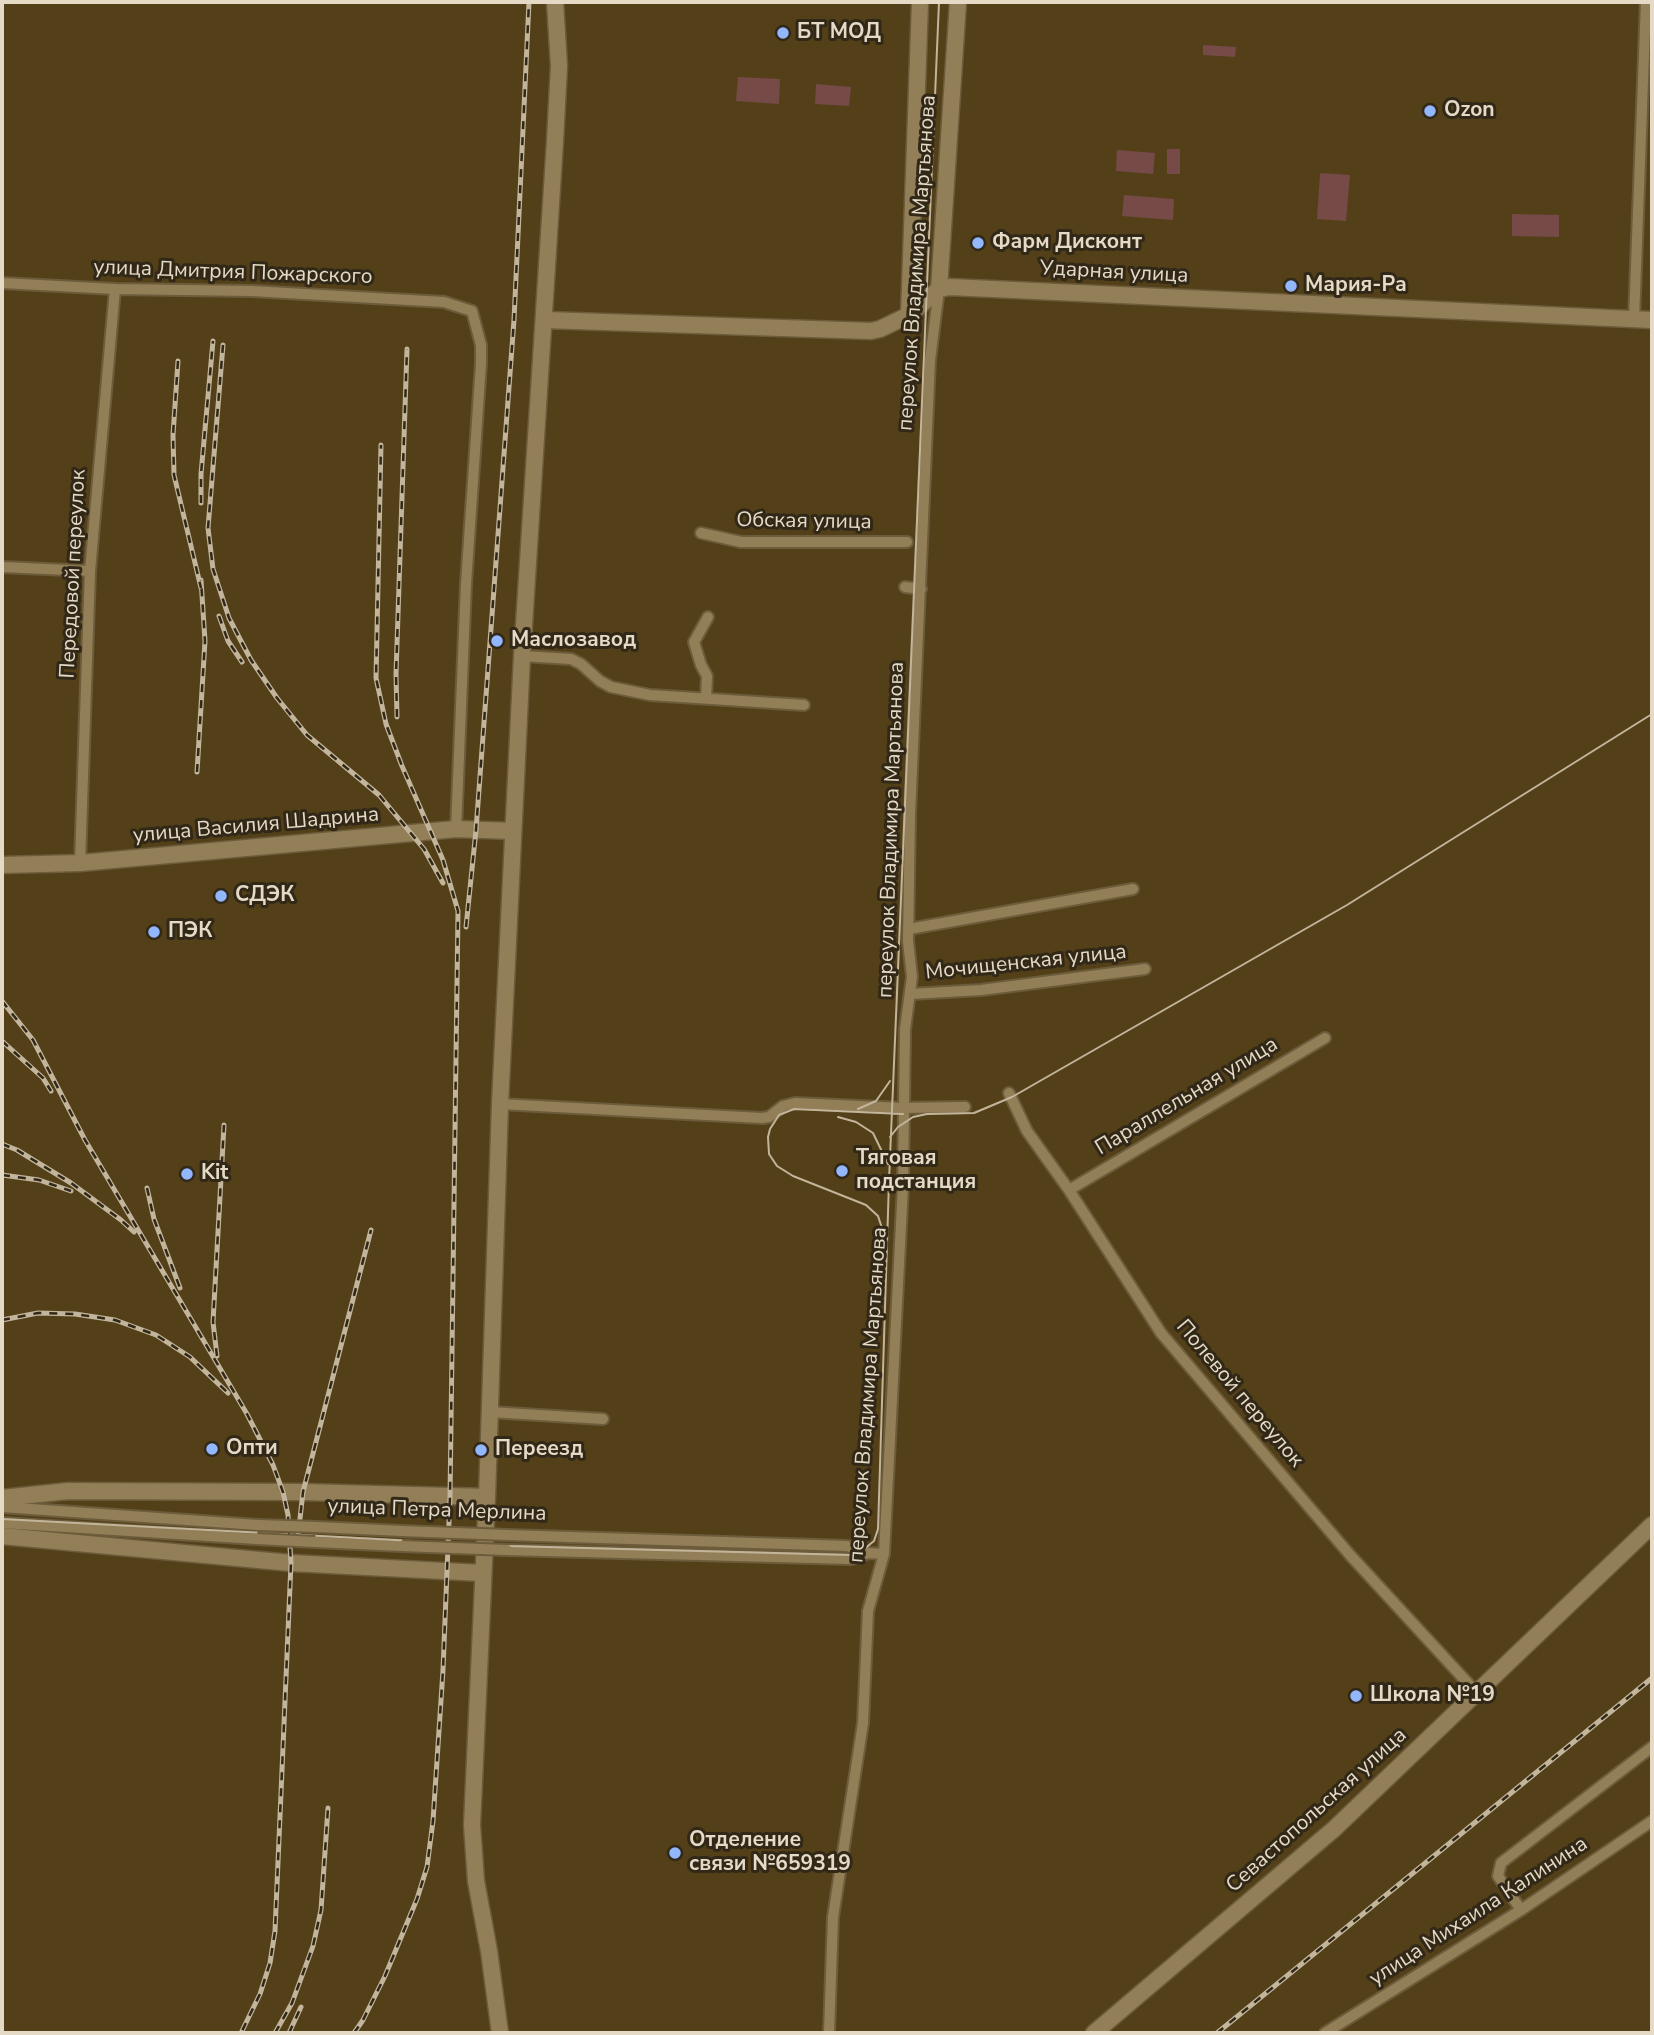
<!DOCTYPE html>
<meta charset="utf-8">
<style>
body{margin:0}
#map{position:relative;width:1654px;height:2035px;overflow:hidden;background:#534019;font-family:"Nunito Sans",sans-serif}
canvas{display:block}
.frame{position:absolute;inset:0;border:4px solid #e5dac5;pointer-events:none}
</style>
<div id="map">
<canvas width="1654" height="2035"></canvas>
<div class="frame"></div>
</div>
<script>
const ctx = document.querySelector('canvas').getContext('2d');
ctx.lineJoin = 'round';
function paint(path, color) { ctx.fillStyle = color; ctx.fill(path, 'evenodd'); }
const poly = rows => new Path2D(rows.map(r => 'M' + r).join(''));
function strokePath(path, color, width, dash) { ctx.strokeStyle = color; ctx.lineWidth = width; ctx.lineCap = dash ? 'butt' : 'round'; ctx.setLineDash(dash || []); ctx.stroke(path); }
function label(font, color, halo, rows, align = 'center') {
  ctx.font = font + ' "Nunito Sans",sans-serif'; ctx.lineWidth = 6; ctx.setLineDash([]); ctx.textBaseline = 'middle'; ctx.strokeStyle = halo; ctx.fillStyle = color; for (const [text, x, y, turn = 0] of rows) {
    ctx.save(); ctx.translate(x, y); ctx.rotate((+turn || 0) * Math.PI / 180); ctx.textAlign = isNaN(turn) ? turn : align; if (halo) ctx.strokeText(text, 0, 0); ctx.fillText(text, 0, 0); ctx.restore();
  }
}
paint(poly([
 [1203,45,1236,47,1235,57,1203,55],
 [738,77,780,79,779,104,736,101],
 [816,84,851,87,849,106,815,104],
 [1167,149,1180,149,1180,174,1167,174],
 [1117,150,1155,153,1153,174,1116,171],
 [1320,173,1350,175,1346,221,1317,219],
 [1124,195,1174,199,1173,220,1122,216],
 [1512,214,1559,215,1559,237,1512,236]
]), '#764a47');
const street = poly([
 [2,283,115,289,252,291,444,302,472,311,481,345,481,363,466,584,456,829],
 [1634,319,1646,2],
 [701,533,741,542,907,542],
 [2,567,90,571],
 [905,587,921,589],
 [522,656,571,659,581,664,600,681,611,687,650,695,804,705],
 [706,698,707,676,701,665,694,642,708,617],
 [80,863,90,571,115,289],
 [909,929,1133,889],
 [911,994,981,990,1145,969],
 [1009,1093,1027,1131,1069,1190,1161,1333,1350,1555,1476,1692],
 [500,1104,762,1118,769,1117,783,1106,795,1103,902,1108,965,1107],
 [1069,1190,1325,1038],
 [490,1412,603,1419],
 [2,1507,258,1525],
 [2,1523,257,1539],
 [317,1527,402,1531],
 [508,1535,847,1546,869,1553,884,1554],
 [315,1542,402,1546],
 [507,1550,851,1559,869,1553],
 [1521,1910,1498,1876,1501,1863,1652,1747],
 [829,2033,833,1917,863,1723,868,1611,884,1554,903,1186,905,1029,912,977,908,941,910,814,930,360,939,289],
 [1325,2033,1521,1910,1652,1821]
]);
const secondary = poly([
 [939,289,958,2],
 [909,315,920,2],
 [545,320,871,331,880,329,909,315,939,289,950,287,1652,320],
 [2,865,80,863,456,829,513,831],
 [2,1498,68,1491,303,1492,487,1497],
 [2,1536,291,1563,482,1573],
 [500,2033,489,1951,476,1881,472,1825,487,1497,500,1104,522,656,555,141,559,66,555,2],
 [1094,2033,1334,1829,1652,1525]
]);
strokePath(street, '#6c5c3b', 14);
strokePath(secondary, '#6c5c3b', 19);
strokePath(street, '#937f57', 10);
strokePath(secondary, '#937f57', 16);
strokePath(poly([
 [858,1109,876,1101,890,1081],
 [838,1117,856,1122,873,1133,888,1164],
 [890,1137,898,1127,913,1117,927,1114,974,1113,1012,1097,1347,905,1652,714],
 [884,1234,878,1216,866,1205,793,1176,777,1166,769,1154,768,1137,770,1129,779,1115,794,1109,903,1114],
 [2,1519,508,1546,851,1555,858,1554,874,1541,878,1529,889,1181,939,2]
]), '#c2b59b', 2);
const rail = poly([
 [223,345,208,528,213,569,229,618,251,660,277,698,307,735,379,795,424,849,443,883],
 [178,361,173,435,174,475,201,588],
 [201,503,201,474,213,341],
 [219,616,228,641,242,662],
 [397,717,396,674,407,349],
 [197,772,205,641,201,580],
 [466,927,476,830,514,320,529,2],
 [2,1001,33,1040,85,1140,247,1414,273,1465,283,1492,288,1515,291,1563,275,1931,270,1963,260,1994,241,2033],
 [2,1041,43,1078,51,1091],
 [2,1144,17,1150,71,1183,121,1220,134,1232],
 [2,1175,39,1180,71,1191],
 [147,1188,154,1219,180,1288],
 [2,1320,38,1313,75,1314,115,1320,156,1335,190,1357,228,1393],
 [217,1356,213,1322,224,1125],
 [297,1545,303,1492,371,1230],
 [275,2033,292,2003,313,1946,321,1910,328,1808],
 [289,2033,301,2007],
 [354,2033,363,2020,385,1976,417,1899,427,1867,433,1821,443,1670,450,1497,458,911,443,860,402,766,386,724,376,678,381,445],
 [1217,2033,1652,1678]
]);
strokePath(rail, '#c2b59b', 5);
strokePath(rail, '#312818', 2.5, [8]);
const streetBridge = poly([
 [258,1525,317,1527],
 [402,1531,508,1535],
 [257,1539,315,1542],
 [402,1546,507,1550]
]);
strokePath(streetBridge, '#6c5c3b', 14, []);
strokePath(streetBridge, '#937f57', 10);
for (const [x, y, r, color] of [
 [783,33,7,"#93b7fd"],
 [1430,111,7,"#93b7fd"],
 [978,243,7,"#93b7fd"],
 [1291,286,7,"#93b7fd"],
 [497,641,7,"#93b7fd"],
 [221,896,7,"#93b7fd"],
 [154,932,7,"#93b7fd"],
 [842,1171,7,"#93b7fd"],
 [187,1174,7,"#93b7fd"],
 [212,1449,7,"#93b7fd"],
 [481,1450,7,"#93b7fd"],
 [1356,1696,7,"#93b7fd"],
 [675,1853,7,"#93b7fd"]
]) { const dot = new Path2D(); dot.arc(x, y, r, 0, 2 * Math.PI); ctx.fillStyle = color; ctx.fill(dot); strokePath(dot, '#312818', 2.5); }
label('bold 21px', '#e5dac5', '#312818', [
 ["БТ МОД",797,33],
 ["Ozon",1444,111],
 ["Фарм Дисконт",992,243],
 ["Мария-Ра",1305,286],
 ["Маслозавод",511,641],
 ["СДЭК",235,896],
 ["ПЭК",168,932],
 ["Тяговая",856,1159],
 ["подстанция",856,1183],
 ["Kit",201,1174],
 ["Опти",226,1449],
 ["Переезд",495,1450],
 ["Школа №19",1370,1696],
 ["Отделение",689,1841],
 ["связи №659319",689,1865]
], 'left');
label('21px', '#e5dac5', '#312818', [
 ["переулок Владимира Мартьянова",918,263,-86],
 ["улица Дмитрия Пожарского",233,273,2],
 ["Ударная улица",1114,273,3],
 ["Обская улица",804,522,1],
 ["Передовой переулок",74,574,-87],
 ["улица Василия Шадрина",256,826,-5],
 ["переулок Владимира Мартьянова",892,830,-88],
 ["Мочищенская улица",1026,963,-6],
 ["Параллельная улица",1187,1097,-31],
 ["Полевой переулок",1239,1394,50],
 ["переулок Владимира Мартьянова",869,1395,-86],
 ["улица Петра Мерлина",437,1511,2],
 ["Севастопольская улица",1317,1811,-42],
 ["улица Михаила Калинина",1479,1912,-33]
]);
</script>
